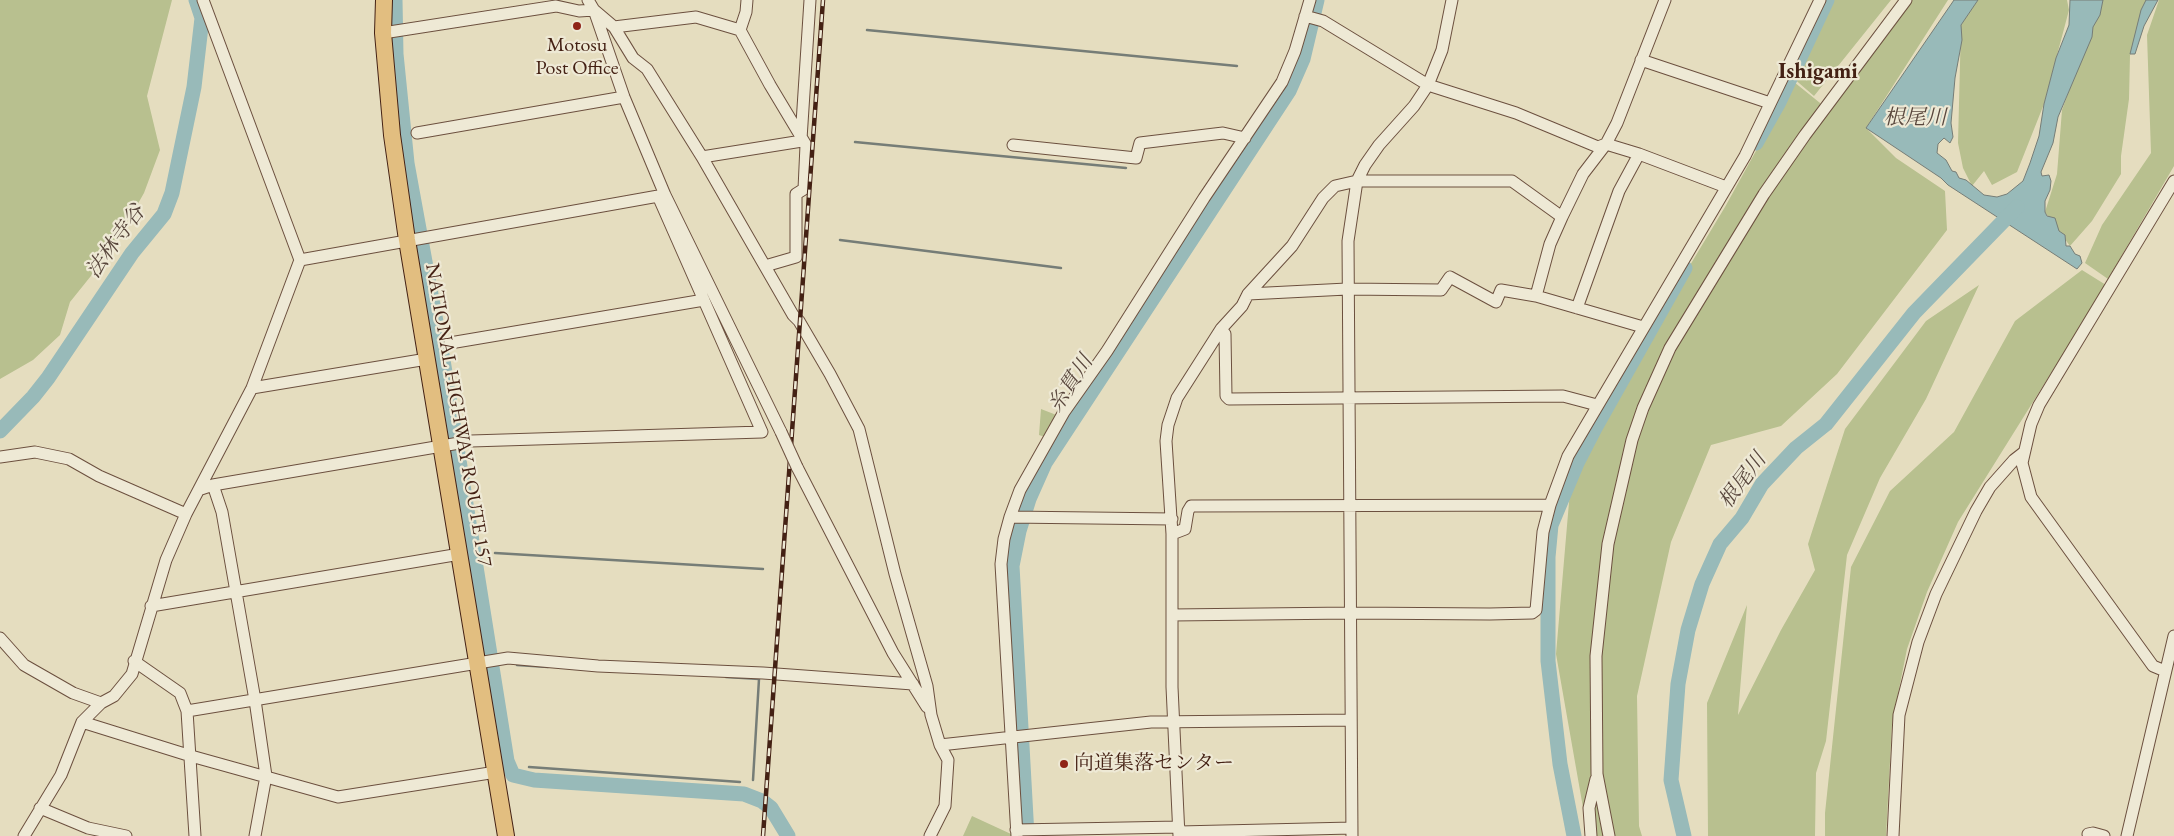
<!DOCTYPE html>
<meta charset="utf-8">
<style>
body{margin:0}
canvas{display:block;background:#e5ddbf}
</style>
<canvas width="2174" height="836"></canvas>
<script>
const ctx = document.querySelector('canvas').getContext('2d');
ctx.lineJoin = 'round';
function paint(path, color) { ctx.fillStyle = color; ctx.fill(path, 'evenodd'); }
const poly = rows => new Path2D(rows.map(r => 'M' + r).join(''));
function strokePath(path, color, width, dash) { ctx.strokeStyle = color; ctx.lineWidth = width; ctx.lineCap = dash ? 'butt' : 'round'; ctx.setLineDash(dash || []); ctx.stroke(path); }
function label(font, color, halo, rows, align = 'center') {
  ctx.font = font + ' "EB Garamond","Noto Serif JP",serif'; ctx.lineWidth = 4.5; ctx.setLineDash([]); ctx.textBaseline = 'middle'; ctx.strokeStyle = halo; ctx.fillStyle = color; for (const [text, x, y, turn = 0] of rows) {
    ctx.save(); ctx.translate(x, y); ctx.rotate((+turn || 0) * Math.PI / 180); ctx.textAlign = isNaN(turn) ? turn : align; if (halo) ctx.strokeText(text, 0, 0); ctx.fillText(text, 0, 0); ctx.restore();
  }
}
paint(poly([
 [0,0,172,0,147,96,160,150,144,193,111,251,70,302,60,335,33,360,0,379],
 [1829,0,1891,0,1814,96,1792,77],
 [1912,0,1948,0,1866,128,1896,158,1945,191,1947,230,1837,374,1781,426,1711,445,1671,542,1637,696,1639,826,1642,836,1588,836,1556,654,1571,479,1651,330,1725,207,1794,82,1830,111],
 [1978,0,2067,0,2069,10,2044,104,2017,172,1992,185,1984,171,1972,186,1963,168,1958,143,1961,25],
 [2102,0,2149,0,2130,55,2129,99,2121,156,2121,174,2092,221,2070,246,2045,212,2057,174,2062,110],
 [2159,0,2174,0,2174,166,2108,279,2085,263,2102,225,2151,153,2147,35],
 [2082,270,2106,285,1958,522,1927,592,1907,649,1892,724,1886,836,1825,836,1825,813,1851,567,1890,491,1954,432,2015,321],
 [1979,285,1926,399,1880,478,1847,555,1826,741,1816,773,1815,836,1708,836,1707,703,1747,605,1738,715,1781,630,1815,570,1808,544,1845,429,1926,321],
 [1041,409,1059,416,1045,437,1039,435],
 [972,816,1011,834,1011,836,963,836]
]), '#b8c08f');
const water = poly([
 [1954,0,1978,0,1961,25,1962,40,1955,78,1951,123,1953,137,1950,143,1944,138,1938,144,1937,153,1946,160,1952,171,1956,172,1959,178,1966,180,1984,195,1997,197,2007,194,2023,181,2030,163,2039,136,2044,104,2056,58,2069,25,2070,0,2103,0,2100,15,2093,27,2092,37,2058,117,2053,143,2041,172,2042,176,2049,175,2051,181,2050,190,2045,201,2045,212,2047,216,2055,218,2059,231,2065,235,2066,246,2070,246,2075,254,2080,256,2082,263,2077,269,1948,185,1941,178,1866,128,1954,0],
 [2146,0,2158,0,2144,26,2135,54,2130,54,2141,10,2146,0]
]);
paint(water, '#98bab9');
strokePath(water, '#767d77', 1);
strokePath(poly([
 [867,30,1237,66],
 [855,142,1126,168],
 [840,240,1061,268],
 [495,553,763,569],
 [517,665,548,667],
 [726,677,759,679,753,780],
 [529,767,740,782]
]), '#767d77', 2.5);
strokePath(poly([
 [395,0,396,54,407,163,443,360,507,761,513,775,534,780,744,794,762,801,771,808,788,836],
 [1756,143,1779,102,1827,0],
 [0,431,33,397,48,378,132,253,164,214,172,193,194,87,202,18,196,0],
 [1027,836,1012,566,1019,531,1029,499,1045,463,1289,91,1303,59,1317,0],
 [1574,836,1560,764,1548,661,1548,557,1551,525,1577,463,1595,428,1685,268],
 [1684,836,1671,780,1678,684,1688,630,1702,584,1720,544,1742,518,1762,484,1796,448,1826,424,1914,313,2017,207]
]), '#98bab9', 15);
const minor = poly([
 [588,0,594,10,624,97,665,195,781,432],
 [1305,16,1323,21,1428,85,1516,113,1598,147,1606,144,1639,154,1726,187],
 [614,27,696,17,740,30,770,85,806,145,804,189,796,194,796,257,765,266],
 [740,30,746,12,747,0],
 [383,33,556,6,579,11,594,10,614,27,633,58,647,69,702,157,793,315,799,321,830,374,859,429,895,574,927,686,931,715,940,745,948,760,945,806,930,836],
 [1641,60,1770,103],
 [417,133,624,97],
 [801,139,810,0],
 [1013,145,1136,158,1140,143,1223,133,1245,138],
 [702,157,802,141],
 [1562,217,1583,174,1606,144,1617,123,1665,0],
 [300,260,664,195],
 [1248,294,1347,289,1441,290,1450,277,1496,302,1501,290,1536,296,1643,327],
 [1577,308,1619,191,1639,154],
 [1221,329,1225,334,1226,396,1229,399,1563,396,1597,405],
 [450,343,704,300],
 [252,388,427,359],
 [0,457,35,452,69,459,99,476,186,514],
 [797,467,893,653,927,707],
 [213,485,222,512,255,700,266,776,255,836],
 [201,489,213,485,471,441,762,432,658,196],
 [1010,517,1172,519],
 [1172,534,1185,529,1188,511,1191,506,1550,505],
 [151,606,460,554],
 [1172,615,1350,613,1490,614,1532,613,1536,610,1543,532,1550,505,1568,456,1745,156,1820,0],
 [0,638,24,665,73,693,101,703],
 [134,661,180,693,187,711,195,836],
 [2165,671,2153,666,2031,497,2022,463,2031,424,2039,405,2174,181],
 [187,711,508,658,598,666,763,673,913,684],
 [82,722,191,756,338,797,496,772],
 [940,745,1151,722,1351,720],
 [40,808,88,828,126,836],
 [1016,830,1179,827],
 [1179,832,1352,828],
 [2088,834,2093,833,2104,836],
 [24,836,61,775,82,722,101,703,114,696,132,674,166,560,186,514,252,388,300,260,203,0],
 [1017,836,1001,564,1004,539,1010,517,1020,490,1064,412,1107,351,1204,198,1282,82,1295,51,1310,0],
 [1179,836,1172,687,1172,534,1166,441,1168,425,1177,398,1221,329,1242,306,1248,294,1292,246,1323,198,1335,186,1357,181,1512,181,1562,217,1550,244,1536,296],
 [1352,836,1348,241,1357,181,1365,165,1379,145,1414,106,1428,85,1442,50,1452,0],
 [1591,836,1589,808,1596,779],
 [1609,836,1597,774,1596,656,1608,544,1632,440,1643,408,1670,348,1764,194,1805,135,1906,0],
 [1893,836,1899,715,1918,642,1936,594,1976,511,1990,487,2014,460,2023,453],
 [2127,836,2174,636]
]);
const highway = poly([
 [384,0,383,33,392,135,407,240,506,836]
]);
strokePath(minor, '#6c503f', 13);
strokePath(highway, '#442114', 18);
strokePath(minor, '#eee9d5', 11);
strokePath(highway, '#e2be80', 16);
const rail = poly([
 [763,836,823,0]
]);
strokePath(rail, '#442114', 4.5);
strokePath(rail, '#eee9d5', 2.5, [8]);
const minorBridge = poly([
 [781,432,797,467]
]);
strokePath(minorBridge, '#6c503f', 13, []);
strokePath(minorBridge, '#eee9d5', 11);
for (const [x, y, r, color] of [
 [577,26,5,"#8f2418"],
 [1064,764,5,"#8f2418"]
]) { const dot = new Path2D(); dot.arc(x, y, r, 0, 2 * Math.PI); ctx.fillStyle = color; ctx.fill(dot); strokePath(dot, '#eee9d5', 2); }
label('20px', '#442114', '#eee9d5', [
 ["Motosu",577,46],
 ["Post Office",577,69],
 ["向道集落センター",1074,764,"left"]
]);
label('20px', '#442114', '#eee9d5', [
 ["NATIONAL HIGHWAY ROUTE 157",458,415,80]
]);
label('italic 21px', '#59473d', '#eee9d5', [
 ["根尾川",1915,118],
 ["法林寺谷",116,242,-54],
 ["糸貫川",1071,384,-57],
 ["根尾川",1743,481,-53]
]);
label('bold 22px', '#442114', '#eee9d5', [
 ["Ishigami",1818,72]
]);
</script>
